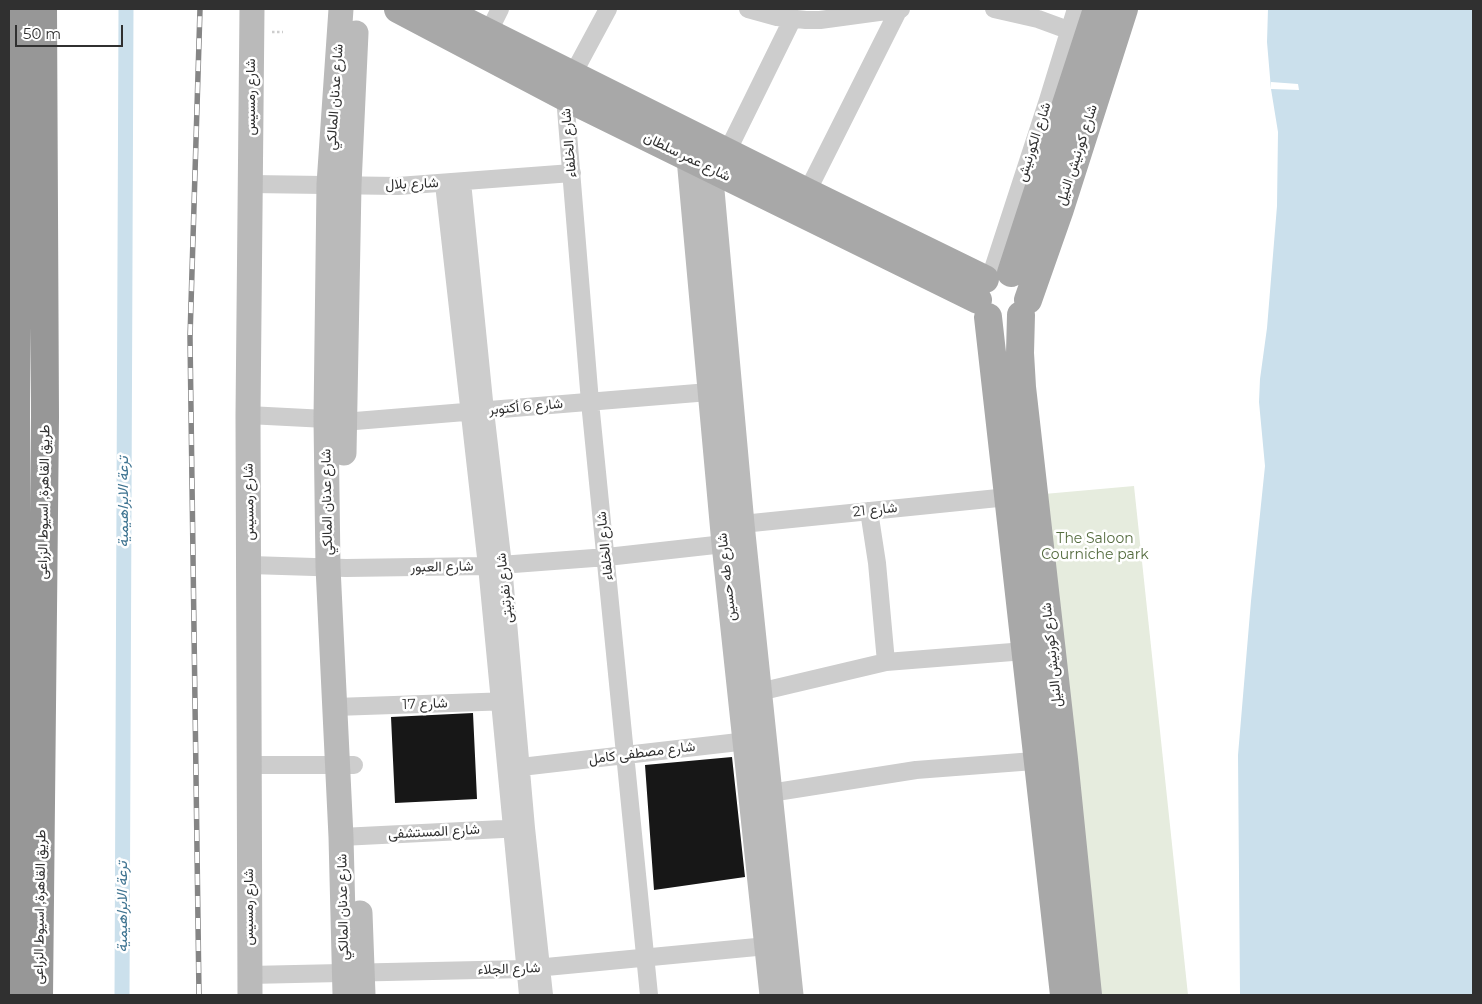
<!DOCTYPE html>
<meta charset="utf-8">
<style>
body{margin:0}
#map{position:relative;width:1482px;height:1004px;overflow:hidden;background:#fff;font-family:Montserrat,sans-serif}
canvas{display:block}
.frame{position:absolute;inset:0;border:10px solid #303030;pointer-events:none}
.scale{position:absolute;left:15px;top:25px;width:108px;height:22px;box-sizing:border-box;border:2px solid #303030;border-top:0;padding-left:6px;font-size:15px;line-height:18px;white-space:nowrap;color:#303030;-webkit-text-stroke:4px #fff;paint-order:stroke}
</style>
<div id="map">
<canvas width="1482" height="1004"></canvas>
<div class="frame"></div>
<div class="scale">50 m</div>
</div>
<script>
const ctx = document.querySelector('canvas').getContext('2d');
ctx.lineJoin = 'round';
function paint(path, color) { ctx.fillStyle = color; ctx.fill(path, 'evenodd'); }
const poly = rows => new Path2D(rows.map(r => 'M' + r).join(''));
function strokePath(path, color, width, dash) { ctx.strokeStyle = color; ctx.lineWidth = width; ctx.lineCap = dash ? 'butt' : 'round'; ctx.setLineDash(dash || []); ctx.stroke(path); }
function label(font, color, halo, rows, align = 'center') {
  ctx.font = font + ' Montserrat,Vazirmatn,sans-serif'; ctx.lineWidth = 5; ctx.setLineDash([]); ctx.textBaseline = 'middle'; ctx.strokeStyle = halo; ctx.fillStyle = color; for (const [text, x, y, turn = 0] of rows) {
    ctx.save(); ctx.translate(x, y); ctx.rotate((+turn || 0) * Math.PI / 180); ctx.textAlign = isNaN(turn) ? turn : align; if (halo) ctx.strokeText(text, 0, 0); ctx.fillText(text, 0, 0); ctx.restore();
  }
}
paint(poly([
 [1134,486,1188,995,1101,995,1044,494]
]), '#e6ecde');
paint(poly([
 [1268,9,1473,9,1473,995,1240,995,1238,755,1251,601,1265,466,1259,402,1260,379,1267,328,1277,206,1278,132,1271,89,1267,42]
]), '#cbe0ec');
paint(poly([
 [1271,82,1298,84,1299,90,1271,89]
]), '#fff');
strokePath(poly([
 [122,995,126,9]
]), '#cbe0ec', 15);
paint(poly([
 [473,713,477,799,395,803,391,717],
 [732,757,745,877,654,890,645,765]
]), '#171717');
strokePath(poly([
 [272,32,283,32]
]), '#cdcdcd', 2.5, [2.5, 2.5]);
strokePath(poly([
 [748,9,777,17,806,20,820,20,901,9],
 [994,9,1038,19,1079,34],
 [488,33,500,9],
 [573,74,608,9],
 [565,97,590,402,649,995],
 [727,152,792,20],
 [462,182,485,411,503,565,526,828,544,995],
 [251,184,398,186,572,173],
 [444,184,487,566,528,995],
 [807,192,899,9],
 [991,275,1048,100,1076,9],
 [248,415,326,419],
 [343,422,709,392],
 [869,511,877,563,886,662],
 [742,524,1008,497],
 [250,565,346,568,487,566,607,557,724,544],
 [759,692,886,662,1025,651],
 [335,707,511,701],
 [248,765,354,765],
 [521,767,756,740],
 [770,793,916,770,1047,760],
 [341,837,523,828],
 [249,975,525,969,767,946]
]), '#cdcdcd', 18);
strokePath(poly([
 [341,9,329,184,326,419,328,567,341,837,345,995],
 [689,158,724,544,772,995],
 [710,168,742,524,791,995],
 [344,453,349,185,356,33],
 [360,913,363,995],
 [250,995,248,415,252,9]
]), '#bababa', 25);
strokePath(poly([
 [398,9,565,97,978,300],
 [441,9,807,192,985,279],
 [1011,273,1097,9],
 [1028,300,1060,209,1124,9],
 [1021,315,1020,353,1022,387,1064,759,1088,995],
 [988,317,1064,995]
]), '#a8a8a8', 28);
strokePath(poly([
 [14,995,16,680,16,400,19,9],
 [39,995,45,417,43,9]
]), '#979797', 28);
const rail = poly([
 [199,995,190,337,200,9]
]);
strokePath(rail, '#858585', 5.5);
strokePath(rail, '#fff', 4, [11]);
label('14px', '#303030', '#fff', [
 ["شارع رمسيس",251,97,-90],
 ["شارع عدنان المالكي",335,97,-86],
 ["شارع الكورنيش",1034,142,-72],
 ["شارع الخلفاء",569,143,-95],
 ["شارع كورنيش النيل",1077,155,-72],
 ["شارع عمر سلطان",687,157,26],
 ["شارع بلال",412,184,-2],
 ["شارع 6 أكتوبر",526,407,-5],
 ["طريق القاهرة, اسيوط الزراعى",44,502,-89],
 ["شارع رمسيس",249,502,-91],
 ["شارع عدنان المالكي",327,502,-91],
 ["شارع 21",875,510,-6],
 ["شارع الخلفاء",605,546,-96],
 ["شارع العبور",442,567,-1],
 ["شارع طه حسين",727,577,-96],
 ["شارع نفرتيتى",505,588,-96],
 ["شارع كورنيش النيل",1052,655,-96],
 ["شارع 17",425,704,-2],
 ["شارع مصطفى كامل",642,753,-7],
 ["شارع المستشفى",434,832,-3],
 ["طريق القاهرة, اسيوط الزراعى",40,907,-89],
 ["شارع رمسيس",249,907,-90],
 ["شارع عدنان المالكي",343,907,-91],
 ["شارع الجلاء",509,969,-2]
]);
label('14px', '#546b3e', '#fff', [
 ["The Saloon",1095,539],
 ["Courniche park",1095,555]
]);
label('italic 15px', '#3f7491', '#fff', [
 ["ترعة الابراهيمية",124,502,-90],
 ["ترعة الابراهيمية",123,907,-90]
]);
</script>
